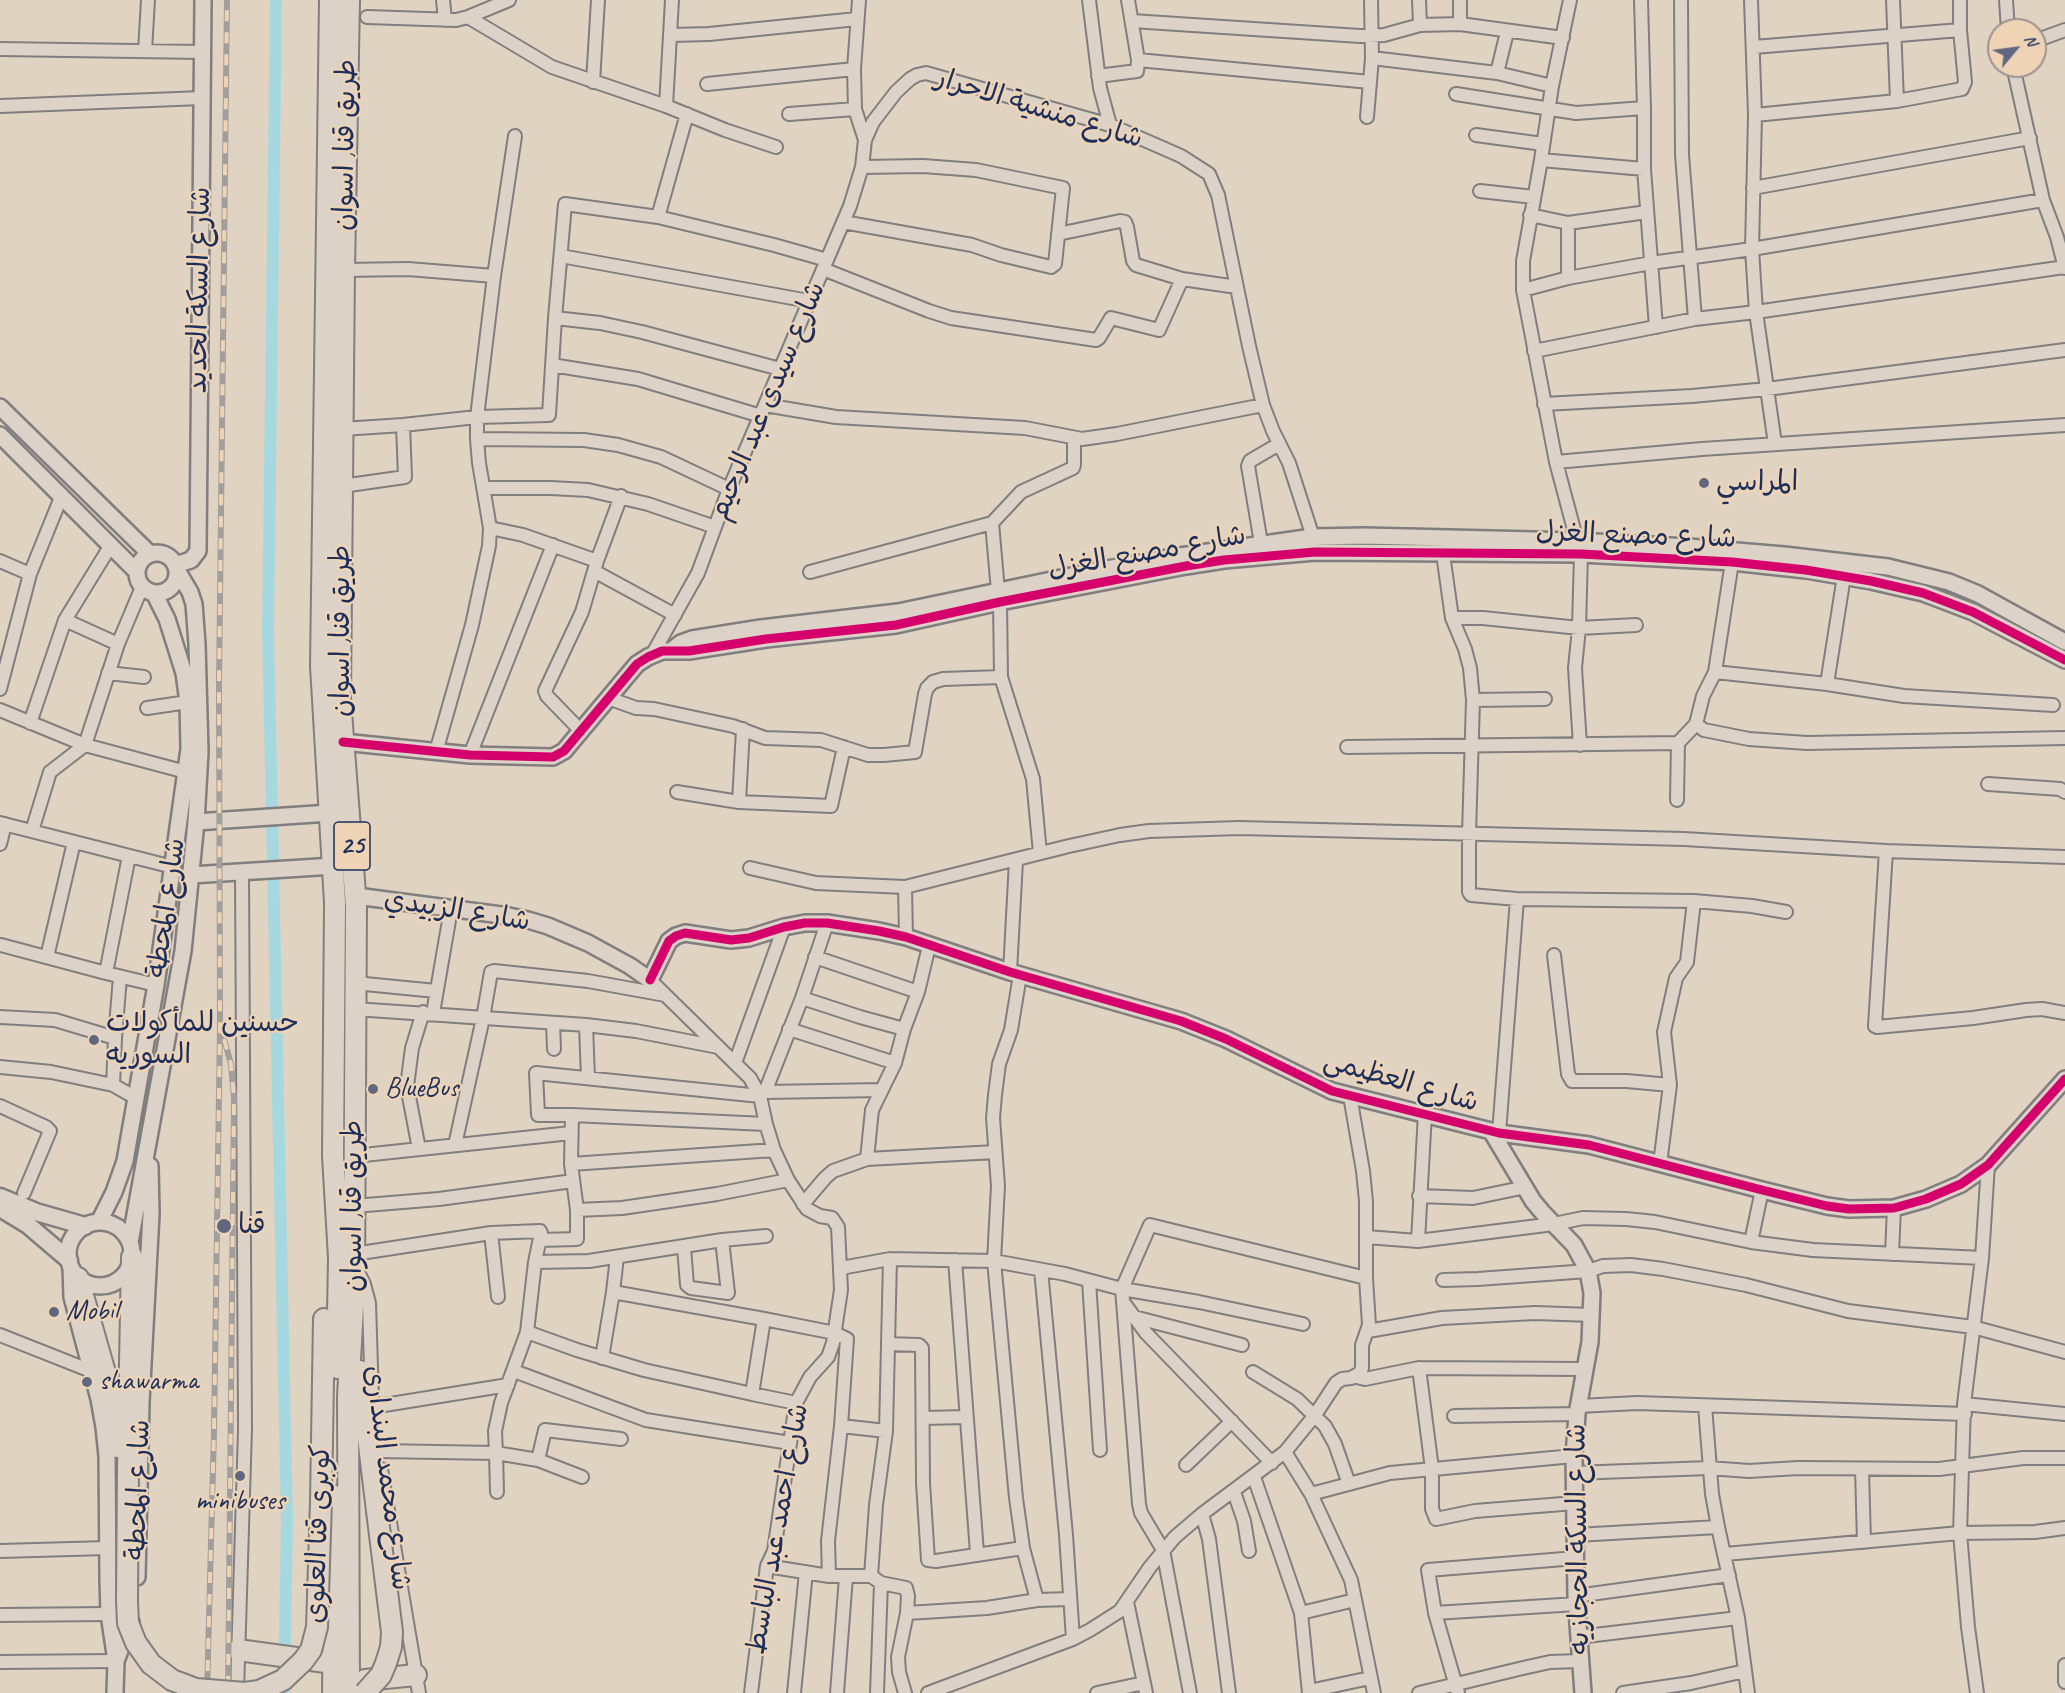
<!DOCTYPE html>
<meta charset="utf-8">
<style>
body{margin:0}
#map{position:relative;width:2065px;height:1693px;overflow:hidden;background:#e1d3c2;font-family:Caveat,sans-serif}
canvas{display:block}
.north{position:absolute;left:1987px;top:18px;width:60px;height:60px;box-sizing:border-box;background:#eed4b5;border:2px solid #9a9292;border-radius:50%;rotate:61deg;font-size:16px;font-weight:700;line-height:24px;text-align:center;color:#1b2f5e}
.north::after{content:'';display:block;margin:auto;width:21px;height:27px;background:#606881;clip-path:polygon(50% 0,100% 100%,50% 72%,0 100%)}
</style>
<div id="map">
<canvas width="2065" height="1693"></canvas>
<div class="north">N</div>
</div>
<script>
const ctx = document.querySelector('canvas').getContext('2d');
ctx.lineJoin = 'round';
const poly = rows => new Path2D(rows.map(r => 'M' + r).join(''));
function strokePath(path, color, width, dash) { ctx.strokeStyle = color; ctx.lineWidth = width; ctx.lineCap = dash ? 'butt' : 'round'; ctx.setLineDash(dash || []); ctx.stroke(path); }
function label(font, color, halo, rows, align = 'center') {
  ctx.font = font + ' Caveat,"Playpen Sans Arabic",sans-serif'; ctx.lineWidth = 4.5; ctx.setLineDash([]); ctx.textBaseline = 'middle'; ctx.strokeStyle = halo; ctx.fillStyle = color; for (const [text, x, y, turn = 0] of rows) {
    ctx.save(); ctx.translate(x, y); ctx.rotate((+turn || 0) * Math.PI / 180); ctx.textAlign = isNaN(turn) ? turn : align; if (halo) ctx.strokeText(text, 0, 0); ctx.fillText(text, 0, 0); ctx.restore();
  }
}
strokePath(poly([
 [276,0,268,630,287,1522,284,1693]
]), '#a6d9df', 12);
const minor = poly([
 [443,0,445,20],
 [1089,0,1100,88,1110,125],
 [1419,0,1420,25],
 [1460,0,1460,24],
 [1641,0,1644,108,1644,169,1656,327],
 [1681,0,1682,155,1695,319],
 [1751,0,1755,115,1752,249,1756,312,1775,444],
 [1893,0,1897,101],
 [2006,0,2008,30],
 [367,17,456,20,468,17,509,0],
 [468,17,552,67,666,106,725,130,776,147],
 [1132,21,1360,36,1384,35,1420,25,1460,24,1563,38],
 [671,35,709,34,857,19],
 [2035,41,2065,30],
 [1754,47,1960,30],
 [0,49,203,52],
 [145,51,148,0],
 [1372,58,1497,73,1552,86],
 [1138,60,1370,82],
 [2013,66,2043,200,2057,237,2065,268],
 [854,69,855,109,865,140],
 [1497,73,1507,32],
 [1098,76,1137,71,1138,60,1128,0],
 [593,82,598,0],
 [707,84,854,69,859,0],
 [1456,94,1576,113,1644,108],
 [0,106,202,98],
 [666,106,672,0],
 [789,114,855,109],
 [1755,115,1897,101,1962,89,1965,82,1960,30,1960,0],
 [1367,117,1372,58,1371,0],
 [1476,135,1543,144],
 [1541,160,1644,169],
 [1753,188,2030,138],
 [1480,191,1534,197],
 [1530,215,1568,223,1647,212],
 [658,217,687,114],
 [843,222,972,245,1001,255,1051,267,1055,264,1063,188,976,170,923,166,862,167],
 [1568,223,1568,278],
 [1058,234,1120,221,1125,222,1127,227,1133,261,1136,265,1182,279,1237,287],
 [561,256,809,301],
 [823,269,929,311,951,318,1096,340,1099,338,1111,318,1159,330,1182,279],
 [344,270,408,269,494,276],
 [1523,290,1568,278,1651,263,1752,249,2043,200],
 [555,318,600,323,642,332,780,369],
 [1534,351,1695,319,1756,312,2065,267],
 [552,365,638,379,761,416],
 [1544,404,1692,396,1767,389,2065,350],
 [765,405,836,417,1025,428,1082,439,1117,434,1263,405],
 [342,429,403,425,477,417,549,415,555,318,565,204,658,217,774,245,827,260],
 [477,439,584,440,618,445,661,457,729,489],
 [1556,462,1523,290,1523,261,1541,160,1552,86,1570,0],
 [342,486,405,477,403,425],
 [484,488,551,488,588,490,648,504,715,527],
 [992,523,998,591],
 [490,528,523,535,597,561],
 [1577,541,1556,462,1702,449,2065,425],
 [1261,543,1248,466,1250,461,1279,444],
 [1443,554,1452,618,1465,649,1470,668,1473,700,1469,834,1469,892,1471,895,1517,899,1694,901,1752,906,1786,912],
 [0,561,30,574],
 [594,571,675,615],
 [810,572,992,523,1021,492,1073,468,1074,465,1074,438],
 [1000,602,1001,677,1033,779,1040,853],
 [1452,618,1483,618,1579,628,1636,625],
 [65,620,118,644],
 [652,655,698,573,729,489,850,206,862,167,865,140,873,122,896,92,910,79,917,75,926,73,1110,125,1181,156,1209,174,1218,195,1249,346,1263,405,1273,431,1289,463,1313,537],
 [1715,672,1827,684,1904,696,2053,705],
 [108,673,144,677],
 [1827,684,1844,576],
 [0,689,30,574,62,495],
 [608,698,636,708,654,709,733,726,765,738,821,740,868,755,884,755,915,752,925,694,927,688,933,682,943,679,1001,677],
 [1473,700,1545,699],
 [147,708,188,702],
 [0,710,85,745,186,772],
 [30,723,65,620,111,545],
 [1696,724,1704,730,1749,739,1807,743,2065,738],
 [581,731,547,696,545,691,582,612,597,561,621,496],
 [1580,745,1575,668,1579,628,1581,554],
 [1347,747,1678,743],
 [436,752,472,625,489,546,490,528,479,463,477,439,477,417,494,276,515,136],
 [470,755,553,545],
 [1988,784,2060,789,2065,792],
 [677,792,739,802,831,806,844,747],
 [1677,800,1678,743,1696,724,1703,696,1715,672,1732,562],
 [739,802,743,729],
 [0,823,173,867],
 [32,831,50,772,85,745,118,644,142,587],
 [0,844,5,824],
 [1886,851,1875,1026,1877,1027,1973,1018,2026,1010,2042,1009,2065,1013],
 [129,856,106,973,156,985],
 [750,868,816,883,905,887,1069,846,1120,835,1149,831,1239,828,1684,839,1886,851,2065,857],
 [905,887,906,937],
 [1,945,106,973],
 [929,946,918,992,904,1029,895,1063,872,1110,867,1159,995,1152],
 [1554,955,1568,1074,1572,1081,1627,1081,1670,1085],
 [47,957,74,842],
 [815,957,918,992],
 [1010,972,1016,861],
 [1020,975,1011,1030,999,1064,995,1095,993,1118,998,1186,994,1261,1016,1498,1023,1548,1037,1600],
 [120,977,115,1038,113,1085,136,1098],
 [650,980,750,1078,760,1096,766,1124,774,1150,788,1180,807,1209,820,1216,832,1218,838,1227,841,1290,833,1343,828,1357,810,1377,796,1403,774,1551,767,1566,751,1693],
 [355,983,436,991],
 [802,998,860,1017,904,1029],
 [355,1009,586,1025,636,1031,718,1047],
 [433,1013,451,909],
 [0,1017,55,1020,115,1038],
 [553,1023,554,1049],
 [586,1025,588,1078],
 [789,1029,895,1063],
 [735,1063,784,927],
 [0,1067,51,1072,113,1085],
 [765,1092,802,998,827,923],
 [0,1106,46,1127,50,1131,24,1193],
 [572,1115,538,1115,536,1073,760,1096,765,1092,882,1090],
 [766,1124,572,1115,571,1164,577,1210,622,1208,717,1194,788,1180],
 [1499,1133,1517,899],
 [455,1145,483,1018,491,972,494,971,588,981,665,995],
 [419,1149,407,1086,412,1048,423,1012],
 [354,1156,571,1133],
 [571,1164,774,1150],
 [1660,1164,1670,1085,1664,1032,1676,978,1687,962,1694,901],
 [1419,1196,1473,1198,1526,1187],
 [803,1204,825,1178,833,1171,867,1159],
 [354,1206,439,1199,573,1181],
 [491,1233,498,1297],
 [1366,1237,1418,1241,1554,1224,1583,1218,1626,1219,1655,1222,1751,1242,1813,1250,1982,1258],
 [540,1240,577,1239,577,1210],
 [1418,1241,1425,1113],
 [1751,1242,1762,1190],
 [684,1247,687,1285,691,1288,728,1293,722,1240],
 [354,1254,491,1233,540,1231,541,1233,535,1262,527,1332,501,1403,495,1431,496,1453,378,1451],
 [1892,1254,1894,1208],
 [955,1260,977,1553],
 [535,1262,589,1261,722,1240,766,1236],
 [356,1268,364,1284,369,1303,372,1399],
 [841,1268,890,1259,994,1261,1065,1274,1122,1289,1199,1302,1303,1324],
 [1041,1270,1066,1535,1073,1639],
 [1443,1280,1478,1279,1588,1271,1603,1266,1631,1265,1663,1269,1746,1285,1848,1311,1973,1327,2065,1352],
 [1089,1281,1100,1450],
 [613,1292,764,1319,835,1333,847,1339,841,1426,828,1541,829,1576],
 [1124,1303,1146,1333,1272,1463],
 [1134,1317,1242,1345],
 [1368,1331,1442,1318,1535,1313,1592,1315],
 [527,1332,577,1350,644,1370,752,1394,764,1319],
 [0,1335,91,1371],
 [888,1344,919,1345,922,1348,923,1483,928,1560,936,1561,1023,1548],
 [602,1358,613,1292,617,1257],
 [1419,1368,1432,1469,1432,1509,1436,1519,1475,1511,1575,1503],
 [514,1371,646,1420,790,1443],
 [1253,1372,1297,1399,1325,1426,1335,1444,1349,1484],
 [1356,1377,1365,1379,1419,1368,1586,1369],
 [752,1394,796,1403],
 [1964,1404,2065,1414],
 [1579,1406,1637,1403,1965,1414],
 [1705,1406,1712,1494,1718,1527,1738,1618,1748,1693],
 [372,1407,508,1385],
 [1454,1416,1577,1414],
 [924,1418,966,1417],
 [841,1426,886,1431],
 [1285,1452,1311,1494,1351,1580,1374,1693],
 [538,1460,582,1477],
 [1186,1465,1232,1421],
 [381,1469,419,1693],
 [1862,1469,1864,1542],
 [1574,1473,1709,1468,1749,1471,1798,1468,1939,1469,2023,1458,2065,1458],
 [1254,1477,1301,1613,1309,1693],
 [497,1492,496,1453,538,1460,545,1430,621,1439],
 [1234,1492,1244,1521,1249,1551],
 [1311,1494,1390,1473,1574,1456],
 [1202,1514,1209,1539,1229,1693],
 [1576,1535,1718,1527],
 [0,1551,107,1548],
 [1725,1554,1960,1533,2035,1532,2065,1528],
 [767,1566,829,1576,871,1576,881,1583,906,1588,908,1596,907,1613,898,1657,899,1672,905,1693],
 [871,1576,876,1505,886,1431,890,1259],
 [1576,1596,1729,1575],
 [1127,1602,1146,1693],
 [907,1613,987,1608,1037,1600,1070,1599],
 [1301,1613,1355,1600],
 [1435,1613,1577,1604],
 [0,1615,109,1614],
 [1578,1637,1738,1618],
 [0,1662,116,1661],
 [2065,1665,2065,1682],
 [1309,1691,1370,1678],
 [237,1693,245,1429,242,872],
 [794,1693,806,1572],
 [837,1693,846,1577],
 [877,1693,881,1583],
 [928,1693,1073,1639,1090,1630,1120,1611,1150,1567,1175,1537,1202,1514,1285,1452,1315,1415,1336,1383,1342,1379,1351,1378,1360,1373,1362,1368,1362,1345,1369,1325,1366,1278,1366,1201,1363,1171,1350,1096],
 [1097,1693,1144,1683],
 [1190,1693,1163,1550,1141,1513,1139,1504,1122,1289,1150,1225,1366,1278],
 [1419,1693,1523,1668,1550,1662,1580,1661],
 [1458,1693,1435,1613,1428,1570,1576,1558],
 [1623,1693,1691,1683,1745,1671],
 [1977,1693,1968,1627,1960,1533,1964,1404,1982,1258,1988,1165]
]);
const tertiary = poly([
 [0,407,150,554],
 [0,435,137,572],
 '137 573a20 20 0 1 1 40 0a20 20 0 1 1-40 0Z',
 [175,565,191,560,198,551,203,0],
 [672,650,681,643,692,639,761,628,898,612,1085,573,1173,557,1313,537,1364,536,1577,541,1689,547,1784,555,1888,567,1949,582,1978,594,2065,642],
 [343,742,470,755,553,757,564,751,637,664,648,657,662,651,689,651,766,639,896,625,1000,602,1186,566,1224,560,1315,552,1581,554,1732,562,1806,570,1871,581,1923,593,1973,612,2065,660],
 [196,822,330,813],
 [191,875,334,866],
 [356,896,509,916,528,920,548,926,588,943,630,966,650,980,669,941,676,936,685,933,731,940,749,938,784,927,805,923,827,923,879,931,906,937,1010,972,1181,1021,1226,1039,1332,1091,1499,1133,1589,1145,1762,1190,1827,1206,1849,1209,1894,1208,1926,1199,1961,1184,1988,1165,2065,1079],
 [1491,1131,1533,1201,1543,1213,1574,1245,1588,1271,1592,1293,1590,1342,1577,1414,1574,1456,1576,1596,1583,1693],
 [99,1222,114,1192,125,1161,130,1132,156,985,189,749,188,702,184,673,167,619,154,593],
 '68 1254a32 32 0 1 1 64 0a32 32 0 1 1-64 0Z',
 [130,1242,183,951,196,822,200,752,197,644,194,604,190,592,177,570],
 [71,1267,72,1297,99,1399,104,1427,107,1456,108,1579,109,1614,116,1661,115,1693],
 [137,1577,141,1402,151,1214,150,1166],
 [116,1661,131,1622]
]);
const secondary = poly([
 [0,1197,36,1212,85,1226],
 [0,1208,28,1225,69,1260]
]);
const trunk = poly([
 [330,0,321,666,335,903,333,1156,339,1258,337,1368],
 [349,0,344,270,340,699,356,906,354,1289,348,1396,349,1693],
 [78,1278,108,1383,115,1419,118,1447],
 [360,1371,377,1511],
 [128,1471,132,1257],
 [321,1501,324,1319],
 [238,1650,333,1663],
 [365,1680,416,1675],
 [333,1693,335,1496]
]);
strokePath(minor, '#807e7f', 16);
strokePath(tertiary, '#807e7f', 20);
strokePath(secondary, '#807e7f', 21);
strokePath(trunk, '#807e7f', 24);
strokePath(minor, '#dcd2c7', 12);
strokePath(tertiary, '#dcd2c7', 15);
strokePath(secondary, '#dcd2c7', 16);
strokePath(trunk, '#dcd2c7', 20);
const rail = poly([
 [224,1039,231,1064,234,1098,228,1693],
 [207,1693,214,1431,220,1025,219,685,227,0]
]);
strokePath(rail, '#a29e9c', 6);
strokePath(rail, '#eed4b5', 4, [11]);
const trunkBridge = poly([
 [128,1471,127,1601,128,1623,136,1643,151,1664,172,1680,196,1689,245,1693,259,1691,283,1680,303,1661,311,1650,317,1627,321,1501],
 [365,1693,381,1675,386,1663,391,1647,392,1632,377,1511]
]);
strokePath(trunkBridge, '#807e7f', 24, []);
strokePath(trunkBridge, '#dcd2c7', 20);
strokePath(poly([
 [343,742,470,755,553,757,564,751,637,664,648,657,662,651,689,651,766,639,896,625,1000,602,1186,566,1224,560,1315,552,1581,554,1732,562,1806,570,1871,581,1923,593,1973,612,2065,660],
 [650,980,669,941,676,936,685,933,731,940,749,938,784,927,805,923,827,923,879,931,906,937,1010,972,1181,1021,1226,1039,1332,1091,1499,1133,1589,1145,1762,1190,1827,1206,1849,1209,1894,1208,1926,1199,1961,1184,1988,1165,2065,1079]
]), '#d6006c', 9);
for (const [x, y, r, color] of [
 [1704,483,6,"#606881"],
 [94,1040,6,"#606881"],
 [373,1089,6,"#606881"],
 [224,1226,8,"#606881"],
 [54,1312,6,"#606881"],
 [87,1382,6,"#606881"],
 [240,1476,6,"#606881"]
]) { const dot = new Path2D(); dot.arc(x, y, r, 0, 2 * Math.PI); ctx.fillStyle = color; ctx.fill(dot); strokePath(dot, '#eed4b5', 2); }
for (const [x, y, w] of [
 [352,846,36]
]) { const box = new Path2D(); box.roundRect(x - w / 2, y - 24, w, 48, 4.5); ctx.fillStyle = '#eed4b5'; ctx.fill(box); strokePath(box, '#1b2f5e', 1.5); }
label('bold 27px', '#1b2f5e', null, [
 ["25",352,846]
]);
label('28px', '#1b2f5e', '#eed4b5', [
 ["شارع منشية الاحرار",1039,109,17],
 ["طريق قنا, اسوان",346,145,-89],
 ["شارع السكة الحديد",200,290,-89],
 ["شارع سيدى عبد الرحيم",768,401,-67],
 ["شارع مصنع الغزل",1636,536,2],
 ["شارع مصنع الغزل",1147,553,-10],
 ["طريق قنا, اسوان",342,631,-90],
 ["شارع المحطة",167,908,-82],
 ["شارع الزبيدي",457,911,9],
 ["شارع العظيمى",1401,1082,16],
 ["طريق قنا, اسوان",354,1206,-90],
 ["شارع محمد البندارى",387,1478,83],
 ["شارع المحطة",139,1490,-88],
 ["شارع احمد عبد الباسط",778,1529,-80],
 ["كوبرى قنا العلوى",319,1534,-88],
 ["شارع السكة الحجازيه",1579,1539,-91]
]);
label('28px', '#1b2f5e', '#eed4b5', [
 ["المراسي",1716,483],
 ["حسنين للمأكولات",106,1024],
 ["السوريه",106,1056],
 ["BlueBus",385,1089],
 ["قنا",238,1226],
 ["Mobil",66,1312],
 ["shawarma",99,1382],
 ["minibuses",240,1502,"center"]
], 'left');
</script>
